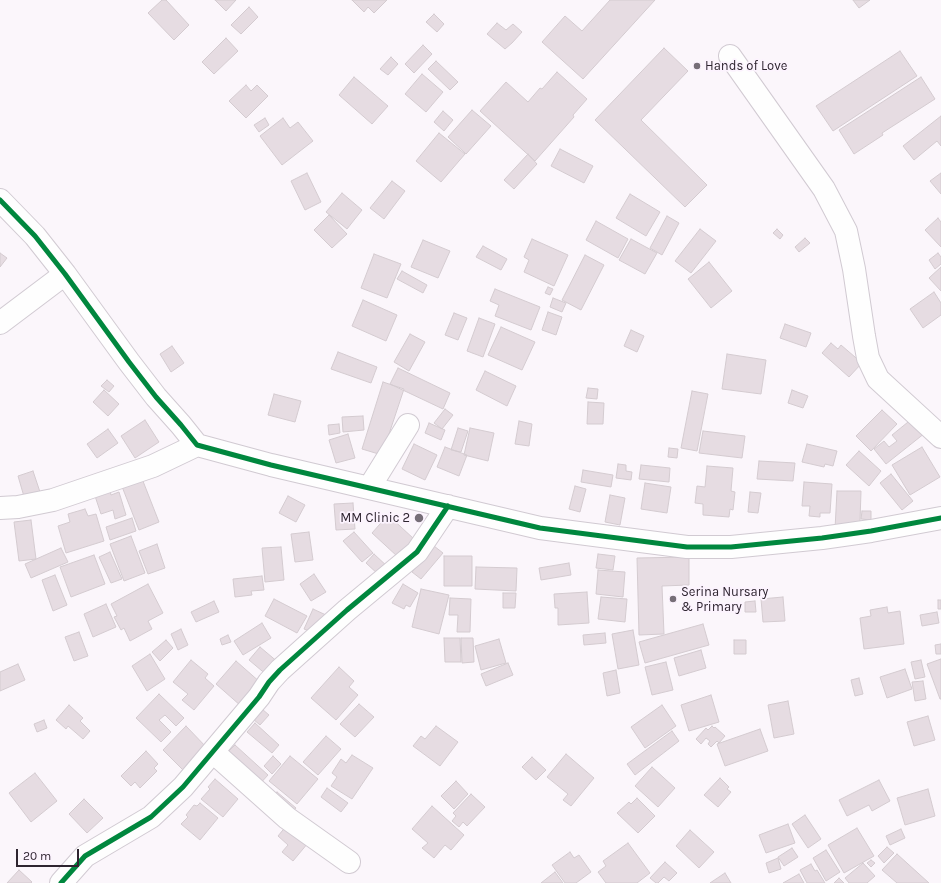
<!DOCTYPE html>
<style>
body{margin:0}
#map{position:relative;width:941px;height:883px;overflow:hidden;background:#fbf6fb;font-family:Karla,sans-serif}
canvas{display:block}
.scale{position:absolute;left:16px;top:849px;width:63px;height:18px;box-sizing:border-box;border:2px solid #2e2530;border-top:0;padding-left:5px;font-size:12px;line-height:14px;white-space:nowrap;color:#2e2530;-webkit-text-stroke:3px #fcf3fe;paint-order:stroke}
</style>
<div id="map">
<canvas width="941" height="883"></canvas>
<div class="scale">20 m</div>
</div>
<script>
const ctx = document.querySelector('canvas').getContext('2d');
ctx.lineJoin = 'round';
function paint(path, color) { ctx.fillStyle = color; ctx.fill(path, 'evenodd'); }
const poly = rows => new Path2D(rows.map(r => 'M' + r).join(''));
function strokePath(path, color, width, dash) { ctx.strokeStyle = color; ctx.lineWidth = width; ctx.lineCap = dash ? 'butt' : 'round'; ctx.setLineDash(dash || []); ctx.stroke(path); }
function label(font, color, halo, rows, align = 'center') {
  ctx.font = font + ' Karla,sans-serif'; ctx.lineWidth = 3.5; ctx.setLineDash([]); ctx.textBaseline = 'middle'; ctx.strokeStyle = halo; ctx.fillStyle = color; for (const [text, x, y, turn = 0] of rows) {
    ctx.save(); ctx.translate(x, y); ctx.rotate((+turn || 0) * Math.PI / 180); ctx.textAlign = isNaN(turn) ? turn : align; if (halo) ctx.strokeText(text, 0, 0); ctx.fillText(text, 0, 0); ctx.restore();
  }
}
const building = poly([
 [162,0,166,0,189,25,174,40,148,13,162,0],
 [215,0,236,0,226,11,215,0],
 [352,0,387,0,374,13,368,7,364,12,352,0],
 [610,0,655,0,583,79,542,42,565,16,582,31,610,0],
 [853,0,870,0,859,8,853,0],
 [249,7,258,17,241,34,231,25,249,7],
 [434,14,444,24,437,32,426,22,434,14],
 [497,23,506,30,513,24,522,32,512,43,505,49,487,34,497,23],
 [226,38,238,51,214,74,202,62,226,38],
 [423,45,432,54,414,73,405,64,423,45],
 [664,48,688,71,641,120,707,185,685,207,595,120,664,48],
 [900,51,917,76,833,131,816,106,900,51],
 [391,57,398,64,388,75,380,69,391,57],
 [436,61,458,82,450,90,428,69,436,61],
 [557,72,587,99,573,115,574,117,535,161,480,111,506,82,528,102,540,88,542,89,557,72],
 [422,74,443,92,426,112,405,94,422,74],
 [354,77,388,106,372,124,339,95,354,77],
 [921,77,935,99,882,133,883,135,854,154,839,130,921,77],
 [246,85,251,91,257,85,268,96,246,118,229,101,246,85],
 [472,110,491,126,466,154,448,137,472,110],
 [443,111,453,120,444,131,434,122,443,111],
 [941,116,941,146,937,141,914,160,903,146,941,116],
 [265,118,269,125,259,132,254,125,265,118],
 [283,118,290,128,298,122,313,141,282,165,260,136,283,118],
 [439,133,465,154,441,182,416,161,439,133],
 [560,149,593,166,584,183,551,166,560,149],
 [528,154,537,164,514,189,504,180,528,154],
 [307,173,321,202,305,210,291,181,307,173],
 [941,173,941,194,930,181,941,173],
 [392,181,405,191,384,219,370,208,392,181],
 [342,193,362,210,347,229,326,212,342,193],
 [630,194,660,212,646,236,616,218,630,194],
 [329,215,347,234,332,248,314,230,329,215],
 [667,216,679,223,662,255,650,248,667,216],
 [938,218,941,222,941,247,925,230,938,218],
 [596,221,628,239,618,258,586,240,596,221],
 [700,229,716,241,691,273,675,261,700,229],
 [777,229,783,235,780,239,773,233,777,229],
 [805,238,810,243,799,252,795,247,805,238],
 [532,239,568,255,554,286,524,272,529,260,524,257,532,239],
 [631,239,657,253,645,274,619,260,631,239],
 [423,240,450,251,438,278,411,267,423,240],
 [483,246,507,259,501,270,476,257,483,246],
 [0,253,7,258,0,267,0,253],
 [938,253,941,257,941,264,935,269,929,260,938,253],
 [374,254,401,264,387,298,361,288,374,254],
 [585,255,604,265,581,310,562,300,585,255],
 [709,262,732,291,711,308,688,279,709,262],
 [941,267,941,291,929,278,941,267],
 [402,271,427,285,423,293,397,279,402,271],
 [548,287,553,289,550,295,545,293,548,287],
 [495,289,540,307,531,330,495,316,499,305,490,301,495,289],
 [934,292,941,303,941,315,923,328,910,309,934,292],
 [553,298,566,303,562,312,550,307,553,298],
 [363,300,397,315,386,341,352,326,363,300],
 [548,312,562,317,556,335,542,330,548,312],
 [454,313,467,318,458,340,445,335,454,313],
 [479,318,495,324,483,357,467,351,479,318],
 [785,324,811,333,806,347,780,338,785,324],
 [501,327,535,342,522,370,488,355,501,327],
 [631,330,644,336,637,352,624,346,631,330],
 [410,334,425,342,409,371,394,362,410,334],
 [831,343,838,349,841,345,862,363,849,377,822,353,831,343],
 [172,346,184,363,171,372,160,354,172,346],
 [338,352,377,367,371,383,331,369,338,352],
 [727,354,766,360,761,394,722,389,727,354],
 [398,368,450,393,443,409,390,384,398,368],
 [485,371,516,386,507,406,476,390,485,371],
 [107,380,114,386,109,392,101,386,107,380],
 [383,382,404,389,382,455,362,449,383,382],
 [588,388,598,389,597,399,586,398,588,388],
 [104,390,119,404,108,416,93,402,104,390],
 [792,390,808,396,803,408,788,403,792,390],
 [692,391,708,394,697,451,681,448,692,391],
 [274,394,301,401,295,422,268,415,274,394],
 [588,402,604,403,603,424,587,424,588,402],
 [445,409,453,415,442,429,434,423,445,409],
 [882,410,897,424,871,451,856,436,882,410],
 [363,416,364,430,343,432,342,417,363,416],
 [913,418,925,433,886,464,874,449,884,441,889,447,897,441,892,435,913,418],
 [145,420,159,442,135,458,121,436,145,420],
 [519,421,532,424,529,446,515,444,519,421],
 [429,423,445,430,441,440,425,433,429,423],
 [339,424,340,433,329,435,328,425,339,424],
 [458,428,468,431,461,452,451,450,458,428],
 [470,428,494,433,488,461,464,455,470,428],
 [108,429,118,443,97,458,87,444,108,429],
 [703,431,745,436,742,458,699,453,703,431],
 [348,434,355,458,336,463,329,440,348,434],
 [414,444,437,455,425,480,402,469,414,444],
 [807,444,837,451,833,466,825,464,824,467,802,462,807,444],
 [445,447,467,455,459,476,437,467,445,447],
 [922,447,940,477,910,495,892,465,922,447],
 [669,448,678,449,677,458,668,457,669,448],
 [859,451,881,471,869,486,846,465,859,451],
 [759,461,795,463,793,481,757,479,759,461],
 [618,464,626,465,626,471,632,472,631,480,616,478,618,464],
 [641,465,670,468,669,482,639,479,641,465],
 [707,466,733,468,731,491,735,492,733,510,730,509,729,517,703,515,703,504,695,503,697,486,705,487,707,466],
 [583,470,613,475,611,487,581,482,583,470],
 [33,471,41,495,25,500,18,476,33,471],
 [891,474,913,501,902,510,880,483,891,474],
 [141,476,159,522,139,530,121,484,141,476],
 [804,482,832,484,830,513,820,513,820,517,809,516,810,506,802,506,804,482],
 [645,483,671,487,667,513,641,509,645,483],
 [575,486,586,489,580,512,569,509,575,486],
 [110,491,111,495,119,492,126,515,115,519,113,510,101,514,95,496,110,491],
 [837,491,861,491,860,522,854,522,854,530,835,529,837,491],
 [750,492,761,493,758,513,748,512,750,492],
 [610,495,625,498,620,525,605,522,610,495],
 [288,496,305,505,296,522,279,513,288,496],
 [353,503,355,529,336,530,334,504,353,503],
 [85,509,88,516,96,514,104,541,66,553,58,526,70,522,68,514,85,509],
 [862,511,871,511,871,520,861,519,862,511],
 [388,515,414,539,398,557,372,533,388,515],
 [132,518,136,531,110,540,106,527,132,518],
 [31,520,36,559,19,561,14,522,31,520],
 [309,532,313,560,295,562,291,534,309,532],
 [354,532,373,553,362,562,343,541,354,532],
 [131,536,145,573,124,581,110,544,131,536],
 [157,544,165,568,148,574,139,551,157,544],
 [434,546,443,553,421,579,412,572,434,546],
 [281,547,284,580,265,582,262,548,281,547],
 [61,548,68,562,31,578,25,564,61,548],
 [110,552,122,579,111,583,99,557,110,552],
 [374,554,389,568,380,576,366,563,374,554],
 [598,554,615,556,613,570,596,568,598,554],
 [94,555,105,584,71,597,60,567,94,555],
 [444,556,472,556,472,586,444,586,444,556],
 [689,557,689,585,662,586,664,634,639,635,637,558,689,557],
 [569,563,571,575,541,580,539,568,569,563],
 [476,567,517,568,516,591,475,589,476,567],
 [598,570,625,572,623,597,596,594,598,570],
 [314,574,326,592,311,601,300,584,314,574],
 [55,575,67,605,53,611,42,580,55,575],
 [262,576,264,590,251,591,252,595,235,597,233,579,262,576],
 [148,584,163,613,148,621,152,629,130,641,124,628,121,630,114,617,117,616,111,604,148,584],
 [403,584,418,593,410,607,406,605,404,609,392,603,403,584],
 [421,589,449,595,439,634,412,627,421,589],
 [587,592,589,623,558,625,558,608,555,608,554,594,587,592],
 [503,593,516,593,515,608,503,608,503,593],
 [601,597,627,599,625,622,598,619,601,597],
 [783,597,785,621,763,622,761,599,783,597],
 [450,598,471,599,470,632,457,632,458,615,449,615,450,598],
 [274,599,307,616,297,633,265,616,274,599],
 [938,600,941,600,941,609,938,609,938,600],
 [214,601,219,612,196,622,191,612,214,601],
 [755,601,756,612,745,612,745,602,755,601],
 [106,604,116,627,93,637,84,614,106,604],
 [887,607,888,613,900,611,904,644,864,649,860,618,871,616,870,610,887,607],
 [313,609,326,615,317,634,304,629,313,609],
 [937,612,939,623,922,626,920,615,937,612],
 [262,623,271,638,243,655,234,641,262,623],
 [703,624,709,645,645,663,639,642,703,624],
 [181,629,188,645,178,650,171,634,181,629],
 [633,630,639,665,618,669,612,634,633,630],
 [79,632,88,656,74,661,65,637,79,632],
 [605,633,606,643,584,645,583,635,605,633],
 [228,635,231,642,222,645,220,639,228,635],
 [444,638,460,638,461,662,445,662,444,638],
 [461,638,473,638,474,662,462,663,461,638],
 [499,639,506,663,481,670,475,646,499,639],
 [166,640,173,648,160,661,152,652,166,640],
 [734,640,746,640,746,654,734,654,734,640],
 [941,644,941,654,936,654,935,645,941,644],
 [260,647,279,663,268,676,249,660,260,647],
 [701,650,706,668,679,676,674,658,701,650],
 [150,654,165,679,147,691,132,666,150,654],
 [941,659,941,699,940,699,927,664,941,659],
 [191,660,208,674,205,678,214,686,194,710,182,700,188,694,173,682,191,660],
 [921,660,925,677,915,679,911,662,921,660],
 [236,661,261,683,241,706,216,684,236,661],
 [666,662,673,690,652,695,645,667,666,662],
 [508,663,513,675,486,686,481,674,508,663],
 [18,664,25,680,0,691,0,672,18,664],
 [339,667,354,681,349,687,358,695,336,720,311,698,339,667],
 [905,669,912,689,887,698,880,677,905,669],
 [616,670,620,693,607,696,603,673,616,670],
 [859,678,863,694,855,696,851,680,859,678],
 [923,681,926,699,915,701,912,682,923,681],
 [159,694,184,718,176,726,165,715,159,720,171,732,161,742,136,718,159,694],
 [711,695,719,722,689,731,681,705,711,695],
 [788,701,794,734,774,738,768,705,788,701],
 [359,704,374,717,355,737,340,724,359,704],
 [69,705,83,718,80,721,90,731,83,739,68,726,66,729,56,720,69,705],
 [662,705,676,726,645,748,631,727,662,705],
 [262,709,269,715,260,725,253,719,262,709],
 [928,716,935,740,914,746,907,722,928,716],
 [44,720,47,728,37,732,34,724,44,720],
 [255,723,279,745,272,753,247,732,255,723],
 [186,726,208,749,185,772,163,750,186,726],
 [436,726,458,742,440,766,413,746,421,736,425,739,436,726],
 [712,726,714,728,715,727,725,736,719,743,717,741,711,747,708,744,710,741,706,738,701,744,696,739,706,728,708,730,712,726],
 [760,729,768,751,725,766,717,744,760,729],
 [672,731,679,741,635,775,627,764,672,731],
 [326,736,341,749,318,775,303,762,326,736],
 [235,745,268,775,258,786,225,755,235,745],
 [146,751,158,764,154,768,157,771,140,788,135,782,131,786,121,776,146,751],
 [566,754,594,778,571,806,563,800,568,794,547,777,566,754],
 [352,755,373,768,352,799,331,786,337,777,332,773,341,759,346,763,352,755],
 [273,756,281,764,272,774,264,766,273,756],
 [290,756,318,779,297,804,269,781,290,756],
 [532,757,546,770,536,780,522,767,532,757],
 [652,767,675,788,658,807,635,786,652,767],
 [35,773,57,801,31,822,9,793,35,773],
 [720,778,729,787,727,789,731,792,718,807,704,795,720,778],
 [215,779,238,799,223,817,201,799,210,789,208,787,215,779],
 [879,780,890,801,872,811,869,805,847,816,839,800,879,780],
 [456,781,468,794,454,809,441,796,456,781],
 [327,788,348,803,341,812,321,797,327,788],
 [928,789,935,816,905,825,897,798,928,789],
 [277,792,296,808,290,815,271,799,277,792],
 [471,794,485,807,467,826,463,822,459,827,452,821,456,816,453,813,471,794],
 [637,798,655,816,638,833,617,813,629,802,631,804,637,798],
 [84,799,103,818,87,833,69,814,84,799],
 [200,803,218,818,200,840,181,824,188,817,186,815,194,805,197,806,200,803],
 [432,806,464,835,451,850,445,845,434,858,422,848,428,843,412,829,432,806],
 [805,815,821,839,808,848,792,824,805,815],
 [788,824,795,843,766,853,759,835,788,824],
 [287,825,308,843,293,861,282,852,288,845,278,836,287,825],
 [857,828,874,856,844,873,828,845,857,828],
 [901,829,905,838,890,845,886,836,901,829],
 [690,830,714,852,699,868,676,846,690,830],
 [628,843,650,873,637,883,606,883,598,872,606,866,603,861,628,843],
 [887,847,894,853,884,863,878,856,887,847],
 [792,848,798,857,784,866,778,857,792,848],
 [826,850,840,872,826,881,813,858,826,850],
 [570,852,574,858,579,855,591,872,576,883,565,883,552,865,570,852],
 [897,854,929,883,897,883,882,870,897,854],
 [778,858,781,869,769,873,766,863,778,858],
 [871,860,875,863,871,867,867,863,871,860],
 [665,862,677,873,669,881,664,877,658,883,656,883,650,878,665,862],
 [863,863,875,876,867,883,849,883,845,878,863,863],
 [811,864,815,871,817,870,825,883,807,883,800,870,811,864],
 [19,870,32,882,31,883,7,883,19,870],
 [555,872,563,883,541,883,555,872],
 [725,873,731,883,710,883,725,873],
 [799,874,804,883,783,883,799,874],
 [839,878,844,883,834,883,839,878]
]);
paint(building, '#e6dce2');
strokePath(building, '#d4cbd0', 1);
const street = poly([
 [730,56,824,189,846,231,854,269,864,336,868,358,878,379,941,437],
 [0,200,35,236,65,274,129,362,156,397,181,425,197,445,271,465,540,528,687,547,731,547,822,538,871,531,941,518],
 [0,323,65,274],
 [369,488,408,425],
 [0,508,18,507,53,500,153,466,197,445],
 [213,752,287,818,349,862],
 [61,883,85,856,151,817,183,787,259,697,269,682,280,670,347,610,417,552,448,506]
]);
strokePath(street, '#d1cad2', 24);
strokePath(street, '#fefefe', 22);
strokePath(poly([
 [0,200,35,236,65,274,129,362,156,397,181,425,197,445,271,465,540,528,687,547,731,547,822,538,871,531,941,518],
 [61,883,85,856,151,817,183,787,259,697,269,682,280,670,347,610,417,552,448,506]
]), '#00873e', 5);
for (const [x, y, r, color] of [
 [697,66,4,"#766e77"],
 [419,518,5,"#766e77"],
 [673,599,4,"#766e77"]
]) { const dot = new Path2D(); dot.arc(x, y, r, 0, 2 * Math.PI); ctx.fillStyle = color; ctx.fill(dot); strokePath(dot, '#fcf3fe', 1.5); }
label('13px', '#2e2530', '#fcf3fe', [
 ["Hands of Love",705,66],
 ["MM Clinic 2",410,518,"right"],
 ["Serina Nursary",681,592],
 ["& Primary",681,607]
], 'left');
</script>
